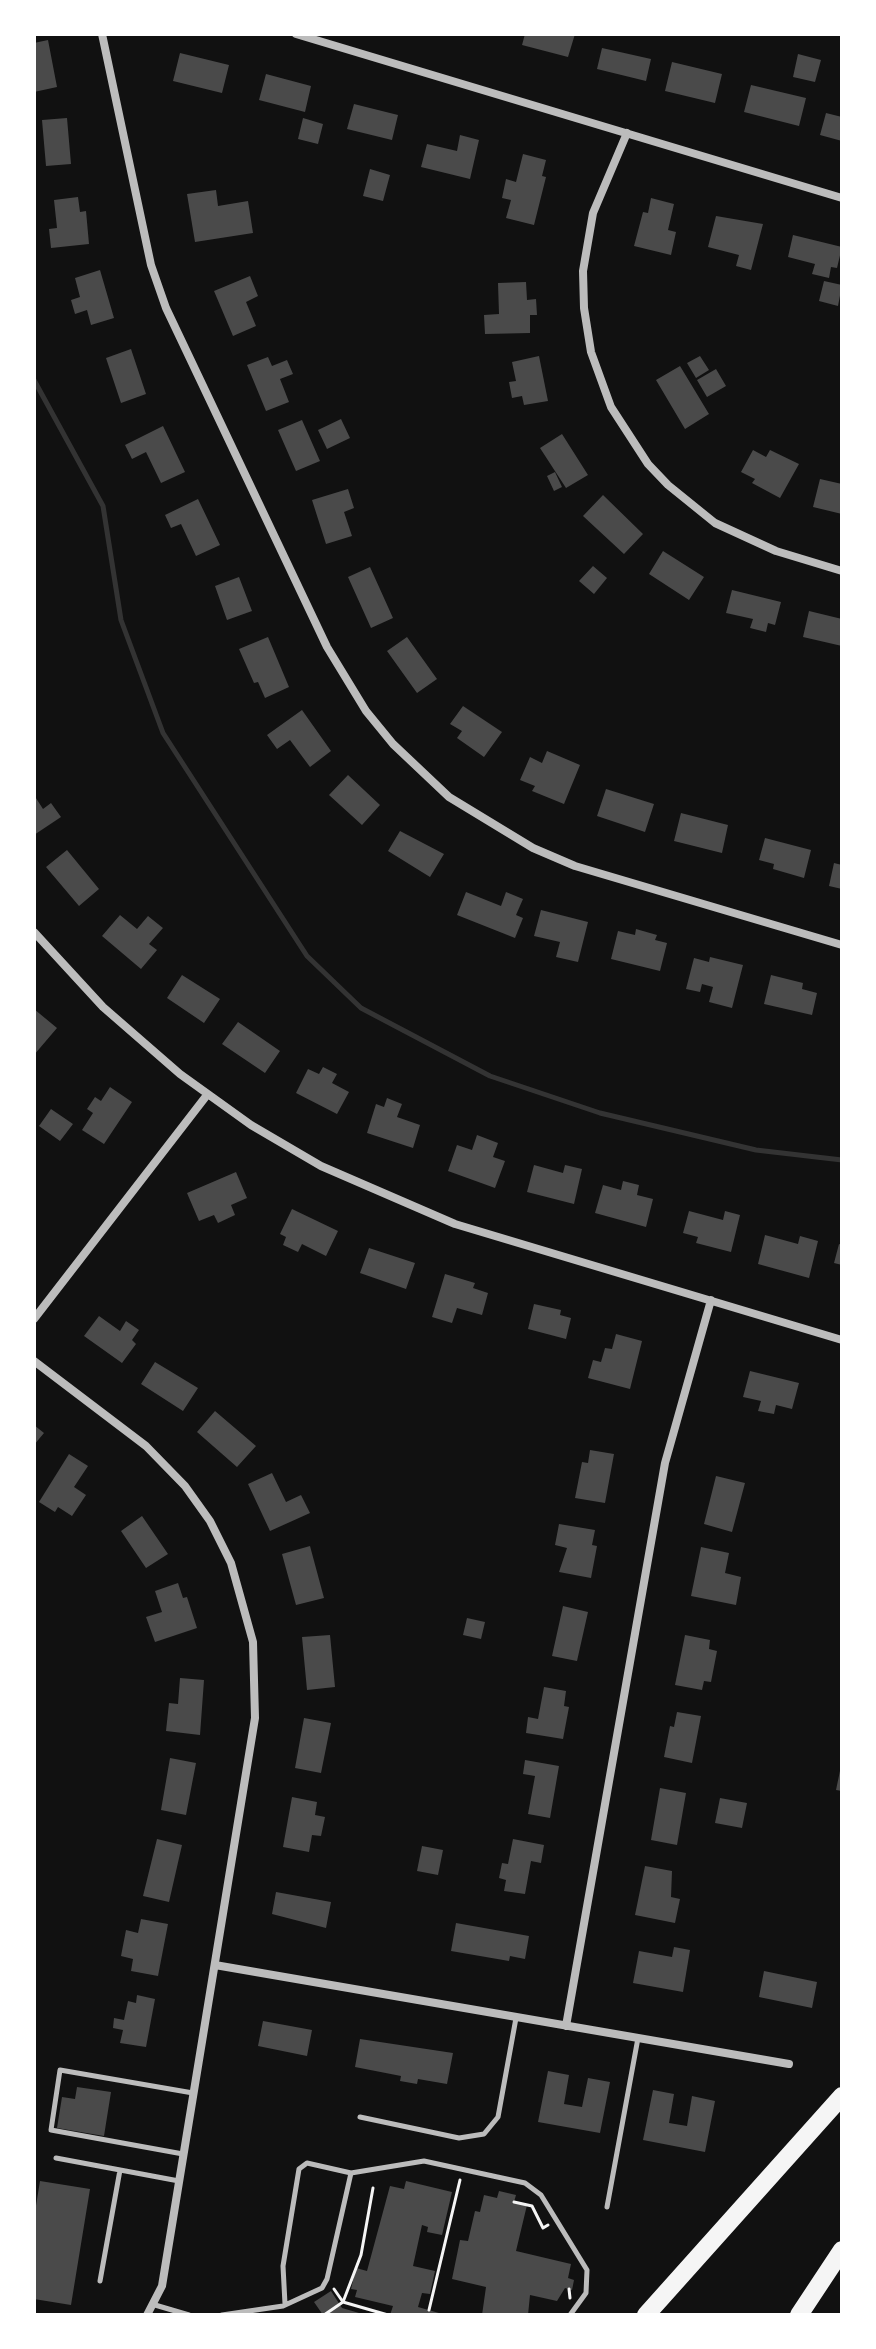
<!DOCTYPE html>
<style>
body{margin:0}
#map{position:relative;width:876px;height:2349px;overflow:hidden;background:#111;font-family:Overpass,sans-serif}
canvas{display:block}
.frame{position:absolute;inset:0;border:36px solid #fff;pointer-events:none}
</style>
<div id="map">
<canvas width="876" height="2349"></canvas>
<div class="frame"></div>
</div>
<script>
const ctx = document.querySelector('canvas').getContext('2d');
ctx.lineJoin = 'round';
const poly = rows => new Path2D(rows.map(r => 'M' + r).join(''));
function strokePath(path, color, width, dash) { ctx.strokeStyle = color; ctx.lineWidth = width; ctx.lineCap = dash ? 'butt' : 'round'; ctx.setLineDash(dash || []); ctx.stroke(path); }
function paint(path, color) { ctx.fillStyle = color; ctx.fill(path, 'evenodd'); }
strokePath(poly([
 [34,380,103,506,121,620,163,733,307,956,361,1008,490,1076,600,1113,756,1150,842,1160]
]), '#333', 5);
paint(poly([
 [525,34,575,34,568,57,522,45],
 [48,40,57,87,34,92,34,43],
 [602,48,651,59,646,81,597,69],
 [180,53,229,65,222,93,173,81],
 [798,54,821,60,815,82,793,77],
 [672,62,722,74,715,103,665,91],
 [266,74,311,86,305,112,259,100],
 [751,85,806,98,799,126,744,112],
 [354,104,398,115,392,140,347,129],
 [826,113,842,117,842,141,820,135],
 [67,118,71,164,46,166,42,120],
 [303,118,323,124,318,144,298,139],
 [460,135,479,140,470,179,421,167,427,144,457,151],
 [523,154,546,160,542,176,546,177,534,225,506,218,511,200,502,198,506,179,516,182],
 [370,169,390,175,383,201,363,196],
 [216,190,218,206,248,201,253,233,195,242,187,194],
 [78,197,80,212,86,211,89,244,51,248,49,229,57,228,54,200],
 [651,198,674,204,668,230,676,232,671,255,634,246,643,212,648,213],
 [716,216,763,224,751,270,736,266,739,255,708,247],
 [793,235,842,247,837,268,831,267,829,278,812,274,815,264,788,257],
 [100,270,114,318,91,325,87,310,75,314,71,300,80,297,75,278],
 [250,276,258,296,246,302,256,326,233,336,214,291],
 [824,281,842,285,838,306,819,301],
 [526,282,527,300,536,299,537,315,530,315,530,333,485,334,484,315,499,314,498,283],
 [131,349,146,394,121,403,106,358],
 [539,356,548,401,524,405,522,396,512,398,509,382,516,381,512,362],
 [700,356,709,370,696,378,687,363],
 [268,357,272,366,287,360,293,374,280,379,289,402,266,411,247,365],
 [680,366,709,414,685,429,656,380],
 [716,369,726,386,707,397,697,380],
 [341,419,350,438,327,449,318,430],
 [302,420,320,461,296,471,278,430],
 [163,426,185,472,161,483,146,452,132,459,125,445],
 [562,434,588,475,566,488,540,448],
 [753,450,766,457,770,450,799,464,780,498,752,483,755,479,741,472],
 [555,472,562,487,554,491,547,476],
 [820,479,842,484,842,514,813,507],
 [348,489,354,508,344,512,352,536,326,544,312,500],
 [603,495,643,534,624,554,583,516],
 [198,499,220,545,196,556,181,524,171,528,165,515],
 [663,551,704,577,689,600,649,574],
 [593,566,607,578,594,594,579,581],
 [370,567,393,618,371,628,348,577],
 [239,577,252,611,227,620,215,586],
 [732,590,781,602,775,625,768,623,766,632,750,628,753,619,726,613],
 [809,611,842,619,842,646,803,637],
 [268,637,289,687,265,698,258,682,254,683,239,649],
 [407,637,437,679,417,693,387,651],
 [463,706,502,732,484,757,457,738,462,731,450,724],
 [302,710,331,751,310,767,290,740,277,749,267,735],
 [547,751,580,765,564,804,532,791,535,786,520,780,530,757,542,763],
 [348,775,380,805,362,825,329,795],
 [606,789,654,804,645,832,597,816],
 [34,795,43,809,51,803,61,817,34,835],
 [681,813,728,825,722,853,674,841],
 [400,831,444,854,430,877,388,851],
 [765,838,811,850,804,878,773,869,774,864,759,860],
 [67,850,99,889,79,906,46,867],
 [834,863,842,865,842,889,829,886],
 [466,892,501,906,506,892,523,899,516,915,523,918,515,938,457,915],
 [541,910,588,922,578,962,556,957,560,942,534,936],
 [120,915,137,929,148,916,163,928,149,944,157,950,141,969,102,936],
 [636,929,657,935,655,940,667,943,660,971,611,959,618,931,635,935],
 [710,957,743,965,732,1008,709,1002,713,987,702,984,700,992,686,989,694,958,709,962],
 [182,975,220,999,204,1023,167,998],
 [771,975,803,983,802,989,817,993,812,1015,764,1004],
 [34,1009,57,1028,34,1055],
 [238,1022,280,1051,265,1073,222,1044],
 [323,1067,337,1074,332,1083,349,1092,337,1114,296,1093,308,1069,319,1074],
 [110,1087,132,1102,104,1144,82,1130,93,1113,87,1109,95,1097,101,1101],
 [387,1098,402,1104,397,1117,420,1125,413,1148,367,1133,376,1104,384,1107],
 [51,1109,73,1124,60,1141,39,1126],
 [477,1135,498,1143,493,1157,505,1161,495,1188,448,1171,457,1145,472,1150],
 [534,1165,563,1173,565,1165,582,1169,574,1204,527,1192],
 [236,1172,247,1198,231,1205,235,1215,218,1223,214,1215,199,1221,187,1193],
 [623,1181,639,1185,637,1195,653,1199,646,1227,595,1213,603,1185,621,1190],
 [292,1209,338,1231,326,1256,302,1244,298,1252,283,1245,286,1237,280,1234],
 [689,1211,723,1220,725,1211,740,1215,731,1252,696,1243,698,1237,683,1233],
 [765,1235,798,1244,800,1236,818,1241,809,1278,758,1264],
 [839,1244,842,1245,842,1265,834,1263],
 [369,1248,415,1263,406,1289,360,1273],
 [445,1274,475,1283,473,1288,488,1293,482,1315,457,1308,452,1323,432,1317],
 [534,1304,561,1310,560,1315,571,1318,566,1339,528,1329],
 [99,1316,120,1331,126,1321,139,1330,132,1340,136,1344,122,1363,84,1336],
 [616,1334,642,1341,630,1389,588,1378,593,1360,601,1362,605,1348,612,1349],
 [155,1362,198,1388,183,1411,141,1384],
 [750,1371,799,1383,792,1409,776,1405,774,1414,758,1411,761,1401,743,1397],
 [215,1411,256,1446,237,1467,197,1432],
 [34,1425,44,1433,34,1445],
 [590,1450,614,1454,605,1503,575,1498,582,1462,588,1463],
 [69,1454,88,1466,74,1487,86,1495,72,1516,58,1507,55,1512,39,1502],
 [272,1473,286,1502,301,1495,310,1513,270,1531,248,1484],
 [716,1476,745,1483,732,1532,704,1524],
 [142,1516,168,1554,146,1568,121,1531],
 [559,1524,595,1530,592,1545,597,1546,591,1578,559,1572,567,1548,555,1545],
 [310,1546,324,1598,296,1605,282,1554],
 [701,1547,729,1553,725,1573,741,1577,736,1605,691,1596],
 [178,1583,183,1598,187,1597,197,1628,155,1642,146,1617,162,1612,155,1591],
 [563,1606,588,1612,577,1661,552,1656],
 [467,1618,485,1622,481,1639,463,1635],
 [330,1635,335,1687,307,1690,302,1637],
 [685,1635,710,1640,709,1649,717,1651,711,1682,704,1681,702,1690,675,1685],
 [180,1678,204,1680,200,1735,166,1731,169,1703,178,1704],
 [544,1687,566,1691,564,1706,569,1707,563,1739,526,1733,528,1717,538,1719],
 [677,1712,701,1716,692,1763,664,1757,670,1726,674,1727],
 [304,1718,331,1723,321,1773,295,1768],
 [170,1758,196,1763,186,1815,161,1810],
 [525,1760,559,1766,550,1818,528,1814,535,1776,523,1774],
 [841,1766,842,1766,842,1791,836,1790],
 [660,1788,686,1793,677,1845,651,1840],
 [292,1797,317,1802,315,1815,325,1817,321,1836,312,1835,309,1852,283,1847],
 [720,1798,747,1803,742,1828,715,1823],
 [157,1839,182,1845,169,1902,143,1896],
 [513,1839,544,1845,541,1863,531,1861,525,1894,504,1891,506,1880,499,1878,502,1863,508,1864],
 [422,1846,443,1850,438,1875,417,1871],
 [645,1866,672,1871,671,1897,680,1899,675,1923,635,1915],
 [276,1892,331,1902,326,1928,272,1914],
 [141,1919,168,1924,158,1976,131,1971,133,1959,121,1956,126,1930,138,1933],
 [456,1923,529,1936,525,1959,510,1956,509,1961,451,1951],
 [674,1947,690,1950,683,1992,633,1983,639,1951,672,1957],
 [764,1971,817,1982,812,2008,759,1997],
 [137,1995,155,1999,146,2047,120,2043,123,2030,113,2028,114,2018,124,2020,128,2001,136,2003],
 [263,2021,312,2030,307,2056,258,2046],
 [360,2039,453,2053,447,2084,418,2079,417,2084,400,2081,401,2076,355,2067],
 [548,2071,569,2075,564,2104,582,2107,588,2078,610,2082,600,2133,538,2122],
 [77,2087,111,2092,104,2136,57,2128,62,2097,75,2099],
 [653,2090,674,2094,669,2123,687,2126,692,2096,715,2101,705,2152,643,2140],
 [40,2181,90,2189,71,2305,34,2299,34,2218],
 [406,2181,452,2192,442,2235,427,2232,428,2227,422,2225,413,2266,435,2271,430,2294,422,2293,418,2307,446,2315,390,2315,393,2306,355,2297,357,2290,351,2289,356,2268,367,2271,390,2186,404,2189],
 [499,2191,516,2195,514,2202,527,2205,516,2251,571,2264,568,2278,574,2280,572,2290,565,2288,557,2301,530,2295,528,2315,482,2315,486,2287,452,2279,460,2240,468,2241,475,2211,480,2212,484,2195,497,2198],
 [331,2291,342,2308,366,2315,323,2315,314,2302]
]), '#4a4a4a');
strokePath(poly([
 [514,2202,532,2206,543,2228,548,2225],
 [334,2289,343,2302,361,2255,373,2188],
 [569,2289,570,2298],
 [429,2310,460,2180],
 [324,2315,343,2302,388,2315]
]), '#f5f5f5', 3);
strokePath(poly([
 [360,2117,459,2138,484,2134,498,2117,516,2018],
 [183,2154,51,2130,60,2070,193,2093],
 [56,2158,179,2181],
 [607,2207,638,2038],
 [100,2281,120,2170],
 [285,2304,283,2266,299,2169,307,2163,351,2173],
 [155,2305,189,2315],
 [222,2315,283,2306,322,2288,327,2279,351,2173,424,2161,525,2183,541,2195,587,2270,586,2293,570,2315]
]), '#bcbcbc', 5);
strokePath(poly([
 [102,34,151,265,166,308,327,647,366,711,393,744,449,797,533,848,575,866,842,945],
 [296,34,842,198],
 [627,133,593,213,583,271,584,308,591,352,611,407,648,464,668,485,715,523,776,551,842,571],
 [34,932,103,1007,180,1074,251,1125,321,1166,455,1224,842,1340],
 [34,1319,207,1095],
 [34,1361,146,1446,185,1486,210,1521,231,1563,253,1642,255,1718,162,2286,147,2315],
 [215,1965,789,2064],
 [566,2026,665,1463,711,1300]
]), '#bcbcbc', 8);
strokePath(poly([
 [646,2315,842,2096],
 [799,2315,842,2250]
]), '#f5f5f5', 18);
</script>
